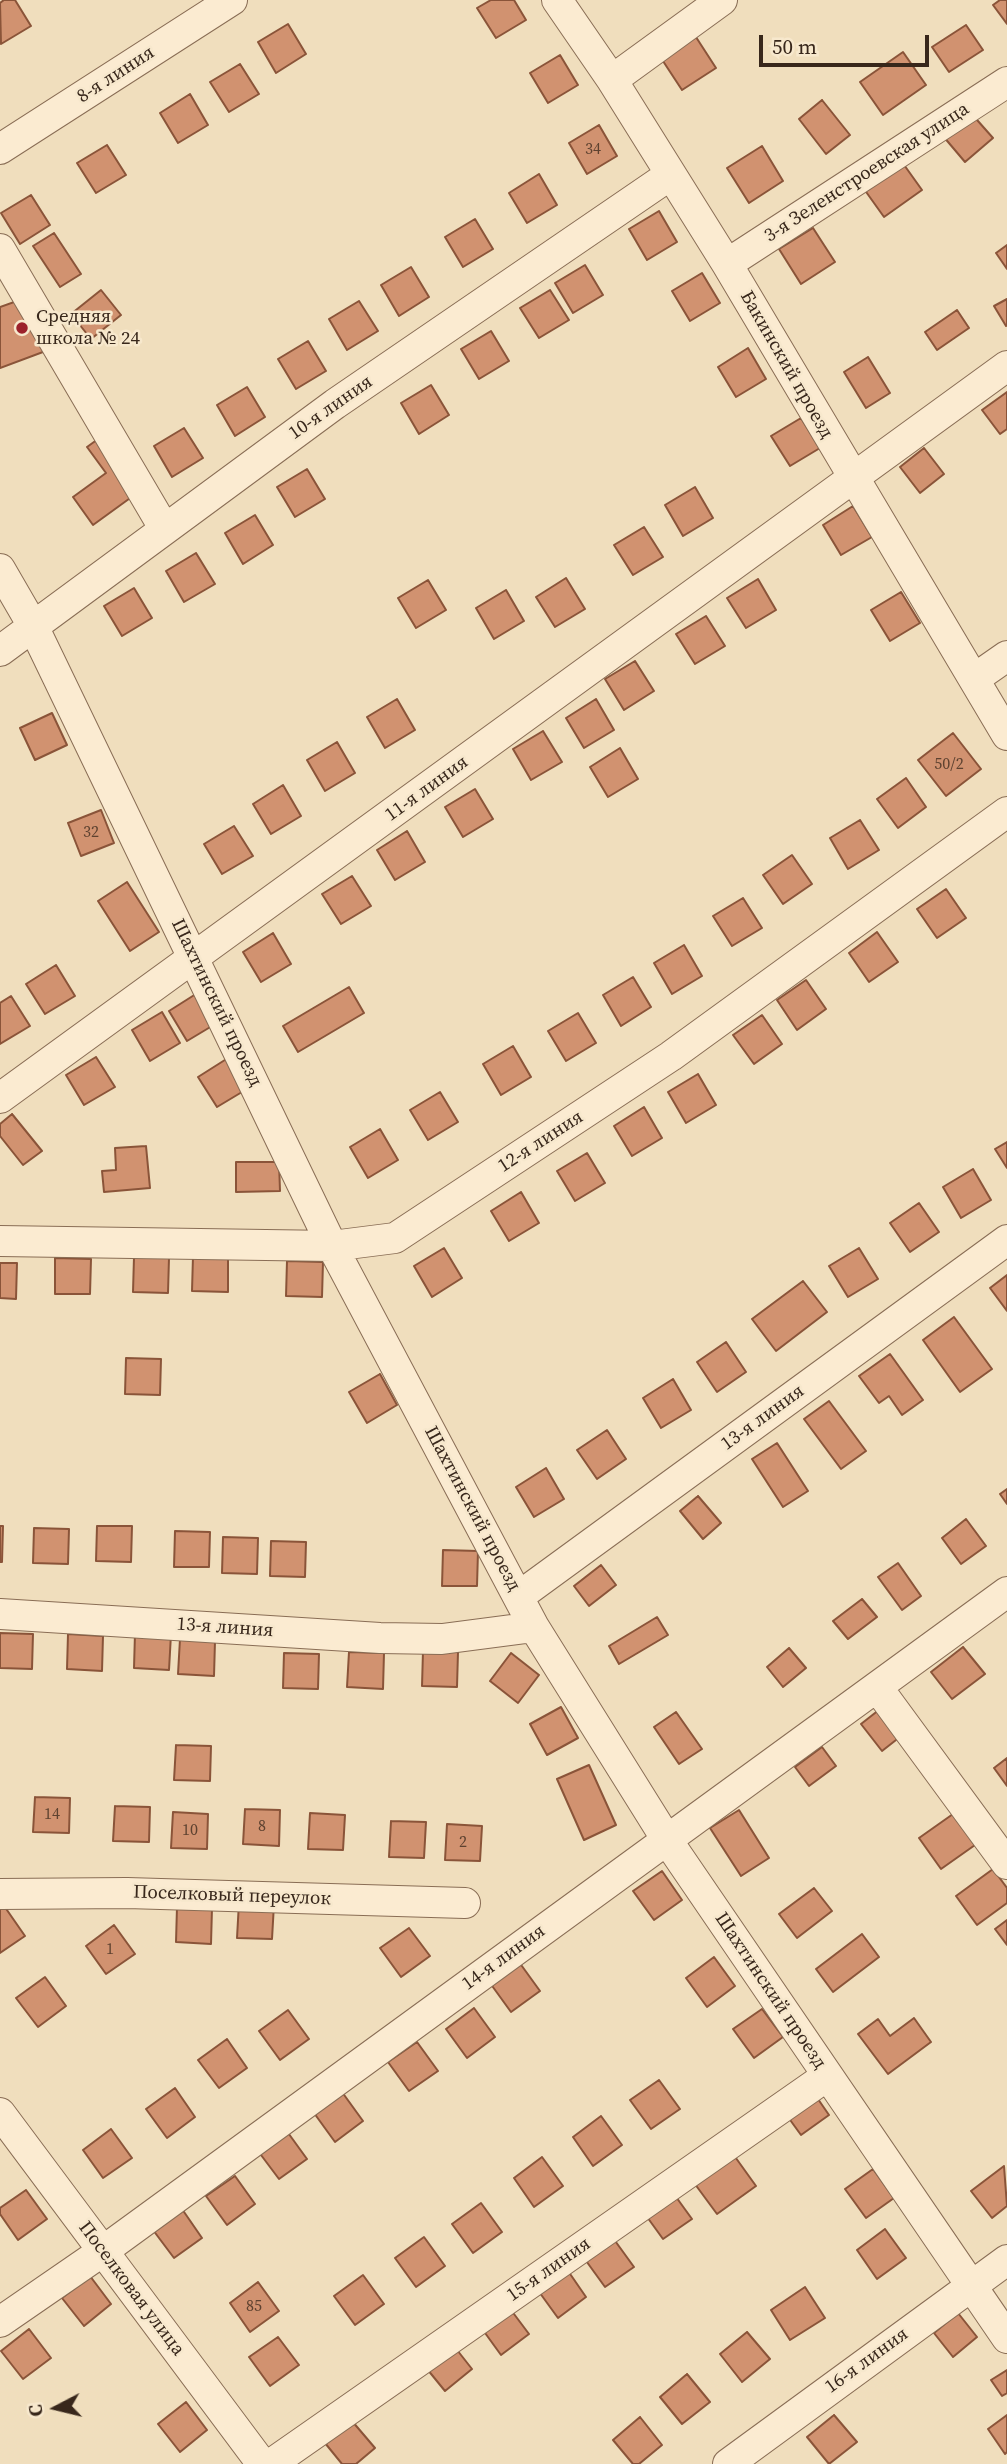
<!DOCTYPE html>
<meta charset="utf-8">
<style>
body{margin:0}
#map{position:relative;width:1007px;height:2464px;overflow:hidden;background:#f0debd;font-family:"Source Serif 4",serif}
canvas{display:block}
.north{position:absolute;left:21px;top:2373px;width:70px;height:70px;-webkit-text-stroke:5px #f7e8cd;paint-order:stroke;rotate:263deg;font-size:19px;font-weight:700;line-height:28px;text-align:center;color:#38271b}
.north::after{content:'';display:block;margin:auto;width:24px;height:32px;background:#38271b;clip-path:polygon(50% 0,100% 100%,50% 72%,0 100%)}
.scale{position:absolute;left:759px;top:35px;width:170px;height:32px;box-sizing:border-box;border:4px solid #38271b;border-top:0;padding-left:9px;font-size:21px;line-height:24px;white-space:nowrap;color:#38271b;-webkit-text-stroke:5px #f7e8cd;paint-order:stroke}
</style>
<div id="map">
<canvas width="1007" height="2464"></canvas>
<div class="north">С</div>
<div class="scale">50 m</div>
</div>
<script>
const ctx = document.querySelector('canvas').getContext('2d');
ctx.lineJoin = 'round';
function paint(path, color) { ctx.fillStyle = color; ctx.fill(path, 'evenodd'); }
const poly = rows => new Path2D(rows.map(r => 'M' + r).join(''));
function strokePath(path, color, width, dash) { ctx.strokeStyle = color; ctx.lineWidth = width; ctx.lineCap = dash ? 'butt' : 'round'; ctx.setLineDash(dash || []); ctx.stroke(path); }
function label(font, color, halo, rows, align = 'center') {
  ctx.font = font + ' "Source Serif 4",serif'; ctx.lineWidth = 5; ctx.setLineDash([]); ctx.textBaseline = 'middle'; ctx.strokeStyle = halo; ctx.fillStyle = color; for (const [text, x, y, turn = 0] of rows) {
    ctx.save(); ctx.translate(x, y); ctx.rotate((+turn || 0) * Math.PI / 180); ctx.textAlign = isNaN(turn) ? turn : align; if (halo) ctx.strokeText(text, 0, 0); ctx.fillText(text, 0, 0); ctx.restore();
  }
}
const building = poly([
 [4,0,15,0,31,26,1,44,0,3,4,0],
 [491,0,514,0,526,20,496,38,477,8,491,0],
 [1000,0,1007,0,1007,24,993,5,1000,0],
 [288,24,306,54,276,73,258,42,288,24],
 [966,25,983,50,949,72,932,47,966,25],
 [694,34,716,68,682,90,659,55,694,34],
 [903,52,926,85,883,115,860,82,903,52],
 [560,55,578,85,548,103,530,73,560,55],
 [240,64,259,94,229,112,210,82,240,64],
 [190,94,208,125,178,143,160,113,190,94],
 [822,100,850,135,826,154,799,119,822,100],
 [970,112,993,138,965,162,943,136,970,112],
 [599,125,617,156,587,174,569,143,599,125],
 [107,145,126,175,96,193,77,163,107,145],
 [762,146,783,181,749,203,727,168,762,146],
 [902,162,922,190,884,217,864,189,902,162],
 [539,174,557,205,527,223,509,193,539,174],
 [31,195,50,225,20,244,1,213,31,195],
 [659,211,677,242,647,260,629,229,659,211],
 [475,219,493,249,463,267,445,237,475,219],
 [813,228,835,262,801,284,779,249,813,228],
 [54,233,81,274,60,287,33,246,54,233],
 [1007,245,1007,269,996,253,1007,245],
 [585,265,603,295,573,313,555,283,585,265],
 [411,267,429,297,399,316,381,285,411,267],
 [702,273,720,303,690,321,672,291,702,273],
 [101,290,121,315,91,339,71,314,101,290],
 [550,290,569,320,539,338,520,308,550,290],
 [31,296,51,349,0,368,0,307,31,296],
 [1007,299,1007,325,1006,326,994,306,1007,299],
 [359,301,378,331,347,350,329,319,359,301],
 [957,310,969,328,937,350,925,332,957,310],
 [491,331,509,361,479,379,461,349,491,331],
 [308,341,326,371,296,389,278,359,308,341],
 [748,348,766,379,736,397,718,367,748,348],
 [868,357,890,393,866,408,844,372,868,357],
 [431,385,449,415,419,434,401,403,431,385],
 [247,387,265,417,235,436,217,405,247,387],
 [1007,392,1007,429,1000,434,982,410,1007,392],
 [801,418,820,448,790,466,771,436,801,418],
 [184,428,203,458,172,477,154,446,184,428],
 [105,434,144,488,93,525,73,497,106,473,87,447,105,434],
 [924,448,944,474,920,493,900,467,924,448],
 [307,469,325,499,295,517,277,487,307,469],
 [695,487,713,518,683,536,665,505,695,487],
 [853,506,872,537,841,555,823,525,853,506],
 [255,515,273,545,243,564,225,533,255,515],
 [644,527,663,557,633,575,614,545,644,527],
 [196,553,215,584,184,602,166,571,196,553],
 [566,578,585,609,555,627,536,597,566,578],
 [758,579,776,610,746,628,727,598,758,579],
 [428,580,446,610,416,628,398,598,428,580],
 [134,588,152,618,122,636,104,606,134,588],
 [506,590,524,621,494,639,476,608,506,590],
 [901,592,920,623,890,641,871,610,901,592],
 [706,616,725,646,695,664,676,634,706,616],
 [635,661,654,691,624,710,605,679,635,661],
 [397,699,415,730,385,748,367,717,397,699],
 [596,699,614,730,584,748,566,718,596,699],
 [52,713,67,745,35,760,20,728,52,713],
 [543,731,562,762,531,780,513,749,543,731],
 [953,733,981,769,946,796,918,760,953,733],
 [337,742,355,773,325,791,307,760,337,742],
 [620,748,638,779,608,797,590,767,620,748],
 [906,778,926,807,898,828,877,799,906,778],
 [283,785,301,816,271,834,253,804,283,785],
 [475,789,493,819,463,837,445,807,475,789],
 [101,810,114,843,81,856,68,823,101,810],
 [860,820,879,850,848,869,830,838,860,820],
 [234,826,253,856,222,874,204,844,234,826],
 [407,831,425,862,395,880,377,850,407,831],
 [792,855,812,884,783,904,763,875,792,855],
 [352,876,371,906,341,924,322,894,352,876],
 [127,882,159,932,130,951,98,901,127,882],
 [946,889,966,918,937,938,917,909,946,889],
 [743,898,762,928,732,946,713,916,743,898],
 [877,932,898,962,869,982,849,953,877,932],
 [273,933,291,964,261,982,243,952,273,933],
 [684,945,702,976,672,994,654,963,684,945],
 [56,965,75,996,45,1014,26,984,56,965],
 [633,977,651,1007,621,1026,603,995,633,977],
 [806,980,826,1009,797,1030,777,1000,806,980],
 [349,987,364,1013,298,1052,283,1026,349,987],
 [199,992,217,1023,187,1041,169,1011,199,992],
 [11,996,30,1026,0,1044,0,1003,11,996],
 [162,1012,180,1043,150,1061,132,1030,162,1012],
 [578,1013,596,1043,566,1061,548,1031,578,1013],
 [762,1015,782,1044,754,1064,733,1035,762,1015],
 [513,1046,531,1077,501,1095,483,1064,513,1046],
 [96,1057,115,1087,84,1105,66,1075,96,1057],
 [228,1058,247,1089,217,1107,198,1077,228,1058],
 [698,1074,716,1105,686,1123,668,1092,698,1074],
 [440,1092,458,1122,428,1140,410,1110,440,1092],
 [644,1107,662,1138,632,1156,614,1126,644,1107],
 [12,1114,42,1151,23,1165,0,1136,0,1124,12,1114],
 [380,1129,398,1160,368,1178,350,1147,380,1129],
 [1007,1142,1007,1168,995,1149,1007,1142],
 [146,1146,150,1188,104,1192,102,1171,116,1170,115,1148,146,1146],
 [587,1153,605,1183,575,1201,557,1171,587,1153],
 [236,1162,279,1162,280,1191,236,1192,236,1162],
 [973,1169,991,1200,961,1218,943,1187,973,1169],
 [521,1192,539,1223,509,1241,491,1211,521,1192],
 [919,1203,939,1232,910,1252,890,1223,919,1203],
 [444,1248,462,1278,432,1297,414,1266,444,1248],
 [859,1248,878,1279,848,1297,829,1266,859,1248],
 [193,1256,228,1256,228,1292,192,1291,193,1256],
 [134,1257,169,1258,168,1293,133,1292,134,1257],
 [55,1258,91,1259,90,1294,55,1294,55,1258],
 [287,1261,323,1262,322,1297,286,1296,287,1261],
 [0,1263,17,1263,16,1299,0,1298,0,1263],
 [1007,1275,1007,1311,990,1288,1007,1275],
 [803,1281,827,1312,776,1351,752,1319,803,1281],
 [954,1317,992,1369,960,1392,923,1340,954,1317],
 [726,1342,746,1372,717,1392,697,1362,726,1342],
 [890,1354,923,1400,902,1415,889,1396,879,1403,859,1376,890,1354],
 [126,1358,161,1359,160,1395,125,1394,126,1358],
 [380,1374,397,1405,367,1423,349,1392,380,1374],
 [673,1379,691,1410,661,1428,643,1398,673,1379],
 [829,1401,866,1451,841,1469,804,1419,829,1401],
 [607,1430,626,1459,597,1479,577,1450,607,1430],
 [777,1443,808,1491,783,1507,752,1459,777,1443],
 [546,1468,564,1499,534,1517,516,1487,546,1468],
 [1007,1489,1007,1504,1000,1494,1007,1489],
 [698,1496,721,1523,703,1539,680,1511,698,1496],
 [966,1519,986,1546,961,1564,942,1538,966,1519],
 [0,1526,3,1526,2,1562,0,1562,0,1526],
 [97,1526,132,1526,131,1562,96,1561,97,1526],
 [34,1528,69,1529,68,1564,33,1563,34,1528],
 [175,1531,210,1532,209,1567,174,1567,175,1531],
 [223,1537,258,1538,257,1574,222,1573,223,1537],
 [271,1541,306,1542,305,1577,270,1576,271,1541],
 [443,1550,478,1551,477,1586,442,1586,443,1550],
 [898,1563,921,1596,902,1610,878,1577,898,1563],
 [601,1565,616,1585,589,1606,574,1586,601,1565],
 [862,1599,877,1617,848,1639,833,1621,862,1599],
 [657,1617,668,1635,619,1664,609,1646,657,1617],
 [0,1633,33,1634,32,1669,0,1668,0,1633],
 [135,1633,171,1634,169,1670,134,1668,135,1633],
 [68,1634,103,1636,102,1671,67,1669,68,1634],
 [180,1639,215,1641,214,1676,178,1674,180,1639],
 [963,1647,985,1674,952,1699,931,1672,963,1647],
 [789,1648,806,1668,783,1687,767,1667,789,1648],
 [423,1651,458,1652,457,1687,422,1686,423,1651],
 [349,1652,384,1653,383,1689,347,1687,349,1652],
 [284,1653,319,1654,318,1689,283,1688,284,1653],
 [511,1653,539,1675,518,1703,490,1681,511,1653],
 [889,1702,910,1729,882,1751,861,1724,889,1702],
 [561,1707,578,1738,547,1755,530,1724,561,1707],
 [676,1712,702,1749,679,1764,654,1727,676,1712],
 [176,1745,211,1746,210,1781,174,1780,176,1745],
 [822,1747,836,1766,809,1786,795,1767,822,1747],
 [1007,1758,1007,1786,994,1768,1007,1758],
 [589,1765,616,1825,584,1840,557,1779,589,1765],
 [35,1797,70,1798,69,1833,33,1832,35,1797],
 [115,1806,150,1807,149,1842,113,1841,115,1806],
 [245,1809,280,1810,279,1846,243,1844,245,1809],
 [739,1810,769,1858,741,1876,710,1828,739,1810],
 [173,1812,208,1814,207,1849,171,1848,173,1812],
 [310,1813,345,1815,343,1850,308,1849,310,1813],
 [953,1814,975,1845,941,1869,919,1838,953,1814],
 [391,1821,426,1822,424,1858,389,1857,391,1821],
 [447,1824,482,1826,480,1861,445,1860,447,1824],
 [993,1869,1007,1888,1007,1903,977,1925,956,1896,993,1869],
 [662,1871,682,1900,654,1920,633,1891,662,1871],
 [814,1888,832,1911,797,1938,779,1914,814,1888],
 [0,1900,25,1936,0,1953,0,1900],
 [239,1902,274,1904,272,1939,237,1938,239,1902],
 [177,1907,212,1908,211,1944,176,1942,177,1907],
 [1007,1920,1007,1945,995,1929,1007,1920],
 [114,1925,135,1954,106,1974,86,1946,114,1925],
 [409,1928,430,1956,401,1977,380,1948,409,1928],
 [862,1934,879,1957,833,1992,816,1969,862,1934],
 [714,1957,735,1986,707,2007,686,1978,714,1957],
 [519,1962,540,1991,511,2012,490,1983,519,1962],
 [45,1977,66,2006,38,2027,16,1998,45,1977],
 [474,2008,495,2037,467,2058,446,2029,474,2008],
 [762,2009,783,2037,754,2058,733,2029,762,2009],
 [288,2010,309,2039,280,2060,259,2031,288,2010],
 [914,2018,931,2042,888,2074,858,2034,878,2019,890,2036,914,2018],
 [227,2039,247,2068,219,2088,198,2060,227,2039],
 [417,2042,438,2071,409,2091,388,2062,417,2042],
 [659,2080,680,2109,651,2129,630,2100,659,2080],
 [809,2086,829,2115,801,2135,780,2106,809,2086],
 [175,2088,195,2117,167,2138,146,2109,175,2088],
 [342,2092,363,2121,335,2142,314,2113,342,2092],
 [601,2116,622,2145,593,2166,573,2137,601,2116],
 [111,2129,132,2158,103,2178,83,2150,111,2129],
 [286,2130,307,2159,279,2179,258,2151,286,2130],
 [728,2147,756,2186,717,2214,689,2176,728,2147],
 [542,2157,563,2186,534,2207,514,2178,542,2157],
 [1004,2166,1007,2206,992,2218,971,2191,1004,2166],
 [873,2169,894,2198,866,2218,845,2189,873,2169],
 [235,2176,255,2204,227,2225,206,2196,235,2176],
 [26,2190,47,2219,18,2240,0,2214,0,2208,26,2190],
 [671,2190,692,2219,663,2239,642,2210,671,2190],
 [481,2203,502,2232,473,2253,452,2224,481,2203],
 [182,2209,202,2238,174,2258,153,2230,182,2209],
 [885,2229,906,2258,877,2279,857,2250,885,2229],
 [424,2237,445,2266,416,2287,395,2258,424,2237],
 [613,2238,634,2267,605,2287,584,2258,613,2238],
 [566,2268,586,2297,558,2318,537,2289,566,2268],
 [363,2275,384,2304,355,2325,334,2296,363,2275],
 [90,2276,111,2304,84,2326,62,2298,90,2276],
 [258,2282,279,2311,250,2332,230,2303,258,2282],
 [805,2287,825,2318,790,2340,771,2310,805,2287],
 [508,2306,529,2334,501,2355,480,2326,508,2306],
 [958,2313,977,2337,953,2357,934,2333,958,2313],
 [29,2329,51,2358,23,2379,1,2351,29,2329],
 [747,2332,770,2359,742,2382,720,2354,747,2332],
 [278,2337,299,2365,270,2386,249,2357,278,2337],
 [450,2341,472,2369,445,2391,423,2364,450,2341],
 [1007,2370,1007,2393,1002,2396,991,2380,1007,2370],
 [687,2374,710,2402,682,2424,660,2397,687,2374],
 [186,2402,207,2430,180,2452,158,2424,186,2402],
 [834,2415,857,2442,829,2464,807,2437,834,2415],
 [1007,2415,1007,2452,1005,2454,988,2429,1007,2415],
 [640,2417,662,2445,639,2464,633,2464,613,2440,640,2417],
 [352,2421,375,2448,356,2464,342,2464,325,2443,352,2421]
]);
paint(building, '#d19270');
strokePath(building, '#8a5439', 2);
const minor = poly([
 [557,0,612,80,727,264,1007,735],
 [612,80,722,0],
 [0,149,232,0],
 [0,249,164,528],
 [727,264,1007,82],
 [0,569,33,626,332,1246,534,1627,667,1840,1007,2338],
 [0,651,335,404,670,175],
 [974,679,1007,656],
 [0,1098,1007,366],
 [0,1241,332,1246,395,1238,671,1056,1007,812],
 [518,1597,1007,1240],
 [0,1614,380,1638,442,1639,534,1627],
 [877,1687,1007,1864],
 [0,1894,127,1893,465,1903],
 [0,2113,262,2464],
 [0,2322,103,2251,1007,1592],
 [271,2464,827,2076],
 [728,2464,1007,2260]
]);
strokePath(minor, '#896d55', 32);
strokePath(minor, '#fbebd1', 30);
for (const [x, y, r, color] of [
 [22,328,7,"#9c212b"]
]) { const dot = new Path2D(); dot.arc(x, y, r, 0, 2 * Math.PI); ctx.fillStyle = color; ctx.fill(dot); strokePath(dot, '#f7e8cd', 2.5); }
label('16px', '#5e4230', null, [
 ["34",593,150],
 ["50/2",949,765],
 ["32",91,833],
 ["14",52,1815],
 ["8",262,1827],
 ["10",190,1831],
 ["2",463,1843],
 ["1",110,1950],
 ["85",254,2307]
]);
label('19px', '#38271b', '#f7e8cd', [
 ["8-я линия",116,75,-33],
 ["3-я Зеленстроевская улица",867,173,-33],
 ["Бакинский проезд",786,365,60],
 ["10-я линия",331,408,-35],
 ["11-я линия",427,789,-36],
 ["Шахтинский проезд",216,1003,64],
 ["12-я линия",541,1142,-33],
 ["13-я линия",763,1418,-36],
 ["Шахтинский проезд",472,1509,62],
 ["13-я линия",225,1628,4],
 ["Поселковый переулок",232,1896,2],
 ["14-я линия",504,1958,-36],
 ["Шахтинский проезд",770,1991,56],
 ["15-я линия",549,2270,-35],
 ["Поселковая улица",131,2289,53],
 ["16-я линия",867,2361,-36]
]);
label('19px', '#38271b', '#f7e8cd', [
 ["Средняя",36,317],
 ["школа № 24",36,339]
], 'left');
</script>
